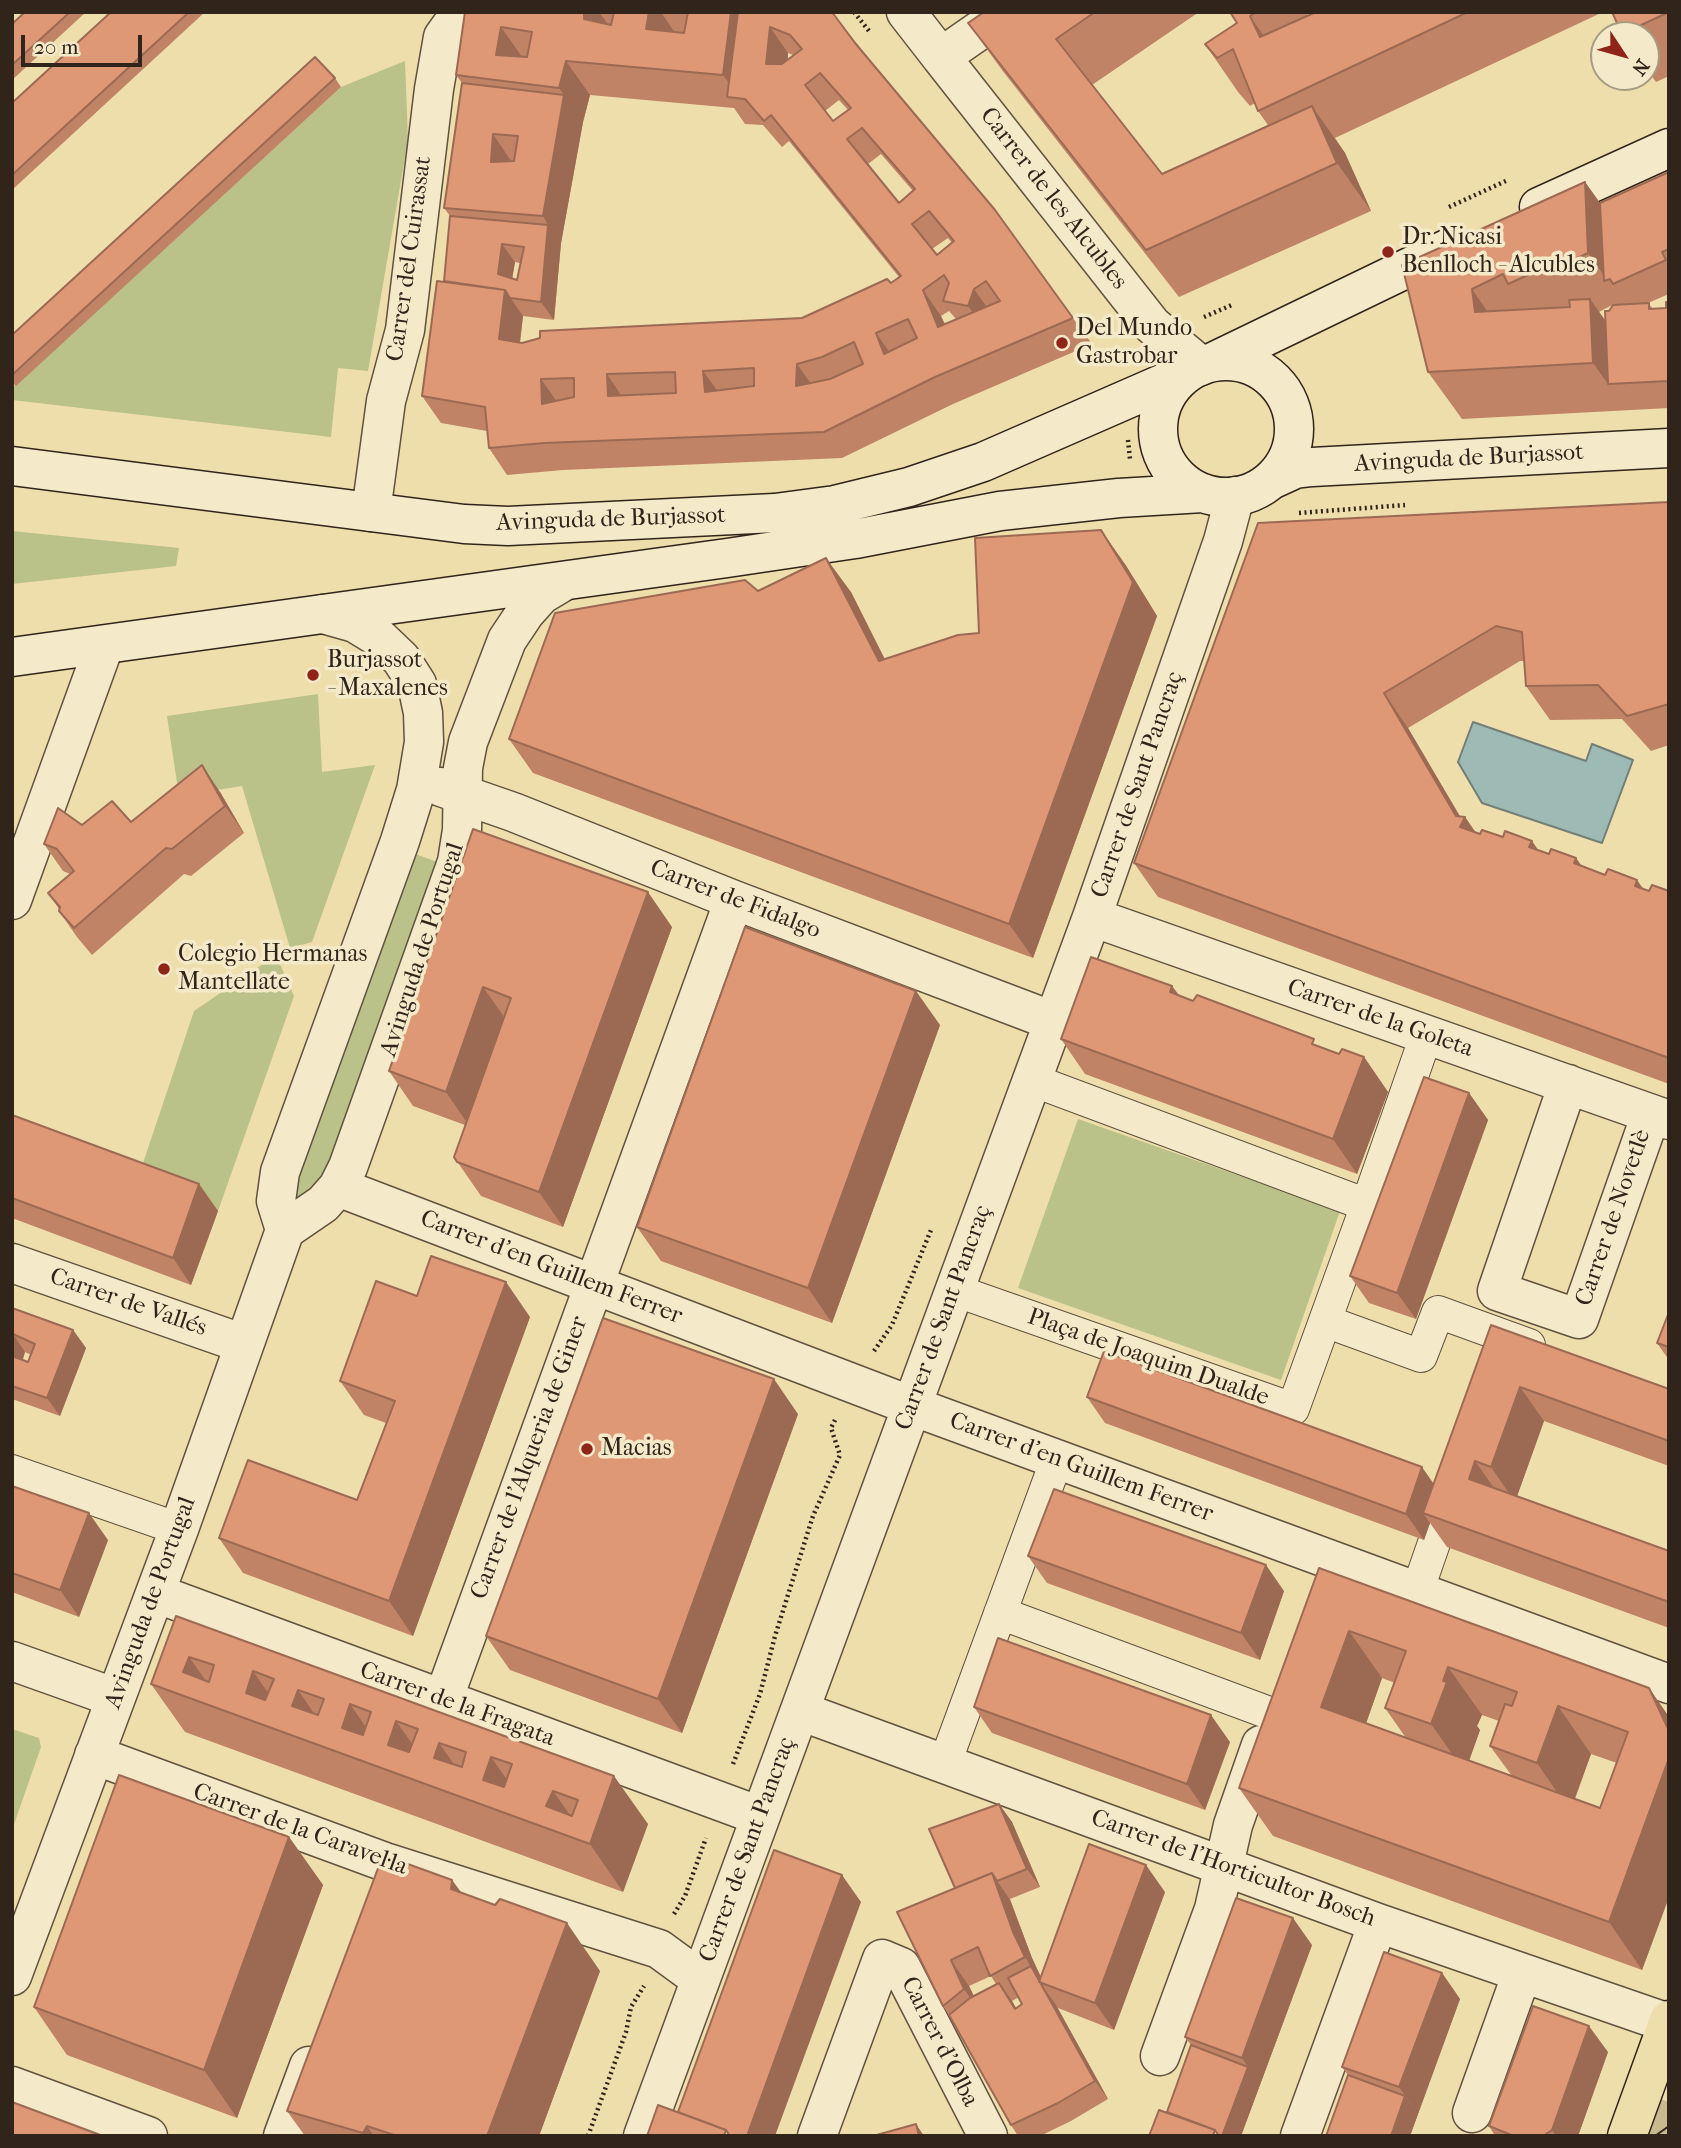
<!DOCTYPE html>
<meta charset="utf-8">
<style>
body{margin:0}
#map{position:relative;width:1681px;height:2148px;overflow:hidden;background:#eedeac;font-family:"IM FELL French Canon",serif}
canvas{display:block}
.frame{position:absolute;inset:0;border:14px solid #31241b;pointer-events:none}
.north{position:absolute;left:1590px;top:21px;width:70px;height:70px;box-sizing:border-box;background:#f4eac9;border:2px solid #a69b83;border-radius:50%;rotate:126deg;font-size:19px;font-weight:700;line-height:28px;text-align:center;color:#31241b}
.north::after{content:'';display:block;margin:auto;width:24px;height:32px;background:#8f2418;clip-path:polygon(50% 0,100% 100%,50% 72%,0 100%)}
.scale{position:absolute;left:21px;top:35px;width:121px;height:32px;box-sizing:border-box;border:4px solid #31241b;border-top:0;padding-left:9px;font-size:21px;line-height:24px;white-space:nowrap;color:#31241b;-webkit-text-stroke:5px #f4eac9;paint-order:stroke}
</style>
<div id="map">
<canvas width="1681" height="2148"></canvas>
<div class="frame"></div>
<div class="north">N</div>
<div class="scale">20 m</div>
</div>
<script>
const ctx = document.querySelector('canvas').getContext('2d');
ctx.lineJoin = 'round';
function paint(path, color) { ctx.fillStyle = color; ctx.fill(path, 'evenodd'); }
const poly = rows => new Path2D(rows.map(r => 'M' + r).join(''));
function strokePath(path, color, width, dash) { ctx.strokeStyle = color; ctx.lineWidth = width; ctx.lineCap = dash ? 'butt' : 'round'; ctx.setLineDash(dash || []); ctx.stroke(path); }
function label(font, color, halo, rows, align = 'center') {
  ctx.font = font + ' "IM FELL French Canon",serif'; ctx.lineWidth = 7; ctx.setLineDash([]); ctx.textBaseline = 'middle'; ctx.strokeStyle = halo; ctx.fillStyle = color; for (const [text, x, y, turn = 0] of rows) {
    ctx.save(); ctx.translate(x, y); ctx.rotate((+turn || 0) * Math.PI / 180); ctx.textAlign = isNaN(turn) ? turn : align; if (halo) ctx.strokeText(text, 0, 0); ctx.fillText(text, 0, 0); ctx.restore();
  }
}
paint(poly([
 [405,61,408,140,368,371,338,368,331,437,12,400,12,388,341,87],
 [12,531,179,548,176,566,12,584],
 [318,694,322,772,375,765,312,942,290,948,242,786,179,796,167,716],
 [407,851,443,864,329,1176,293,1208,292,1171],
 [276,955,294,996,218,1211,138,1178,194,1011],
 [1078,1119,1340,1211,1281,1380,1018,1288],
 [12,1729,39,1738,41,1747,12,1830]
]), '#bac189');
const water = poly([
 [1473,722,1586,761,1592,744,1633,760,1602,843,1482,803,1458,762,1473,722]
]);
paint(water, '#9dbab4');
strokePath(water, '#727e77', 2);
strokePath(poly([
 [1651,2136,1669,2087]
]), '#c8b98f', 38, [38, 19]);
const pedestrian = poly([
 [1367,1205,1426,1036],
 [954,1290,1293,1409,1367,1205,1032,1080],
 [1325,1321,1421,1356,1438,1312,1529,1345],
 [12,1471,179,1529],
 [1417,1592,1451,1494],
 [1000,1613,1272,1714],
 [945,1763,1057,1459]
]);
const minor = poly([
 [906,12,941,57,1006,12],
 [941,57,1152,325,1201,366],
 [371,512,386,401,405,330,434,89,443,37,461,12],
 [441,787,513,812,734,900,1053,1021],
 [12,900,104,646],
 [1092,917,1669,1120],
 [1568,1084,1497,1291,1579,1319,1651,1114],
 [338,1187,912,1406,1669,1684],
 [285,1230,323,1204,338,1187,348,1167,457,862,462,830,463,768,468,742,507,640,525,613,541,595,561,583],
 [12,1263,244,1344],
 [155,1593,760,1816],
 [12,1661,116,1698],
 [443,1700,734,900],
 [800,1711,1378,1923,1668,2023],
 [94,1755,385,1862,659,1949,700,1979],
 [12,1976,179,1529,285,1230,276,1201,280,1172,400,841,416,790,424,742,423,713,417,684,401,659,378,637,355,623,323,614],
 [1160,2056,1214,1909,1233,1825,1261,1745],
 [12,2086,148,2136],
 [1472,2113,1522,1973],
 [283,2136,309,2066],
 [643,2136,1092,917,1223,541,1235,496],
 [817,2136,882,1959,901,1967,988,2136],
 [1300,2136,1378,1923]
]);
const secondary = poly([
 [1539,207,1669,148],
 [1215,361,1449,248],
 '1158 429a68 68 0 1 1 136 0a68 68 0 1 1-136 0Z',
 [12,466,464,524,508,526,775,513,835,505,909,487,983,462,1187,373],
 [1271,480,1295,469,1312,467,1669,448],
 [12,657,727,558,855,539,1000,511,1119,498,1203,493]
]);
const primary = poly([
 [1627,2136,1669,2020]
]);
strokePath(pedestrian, '#60523f', 34);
strokePath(minor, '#60523f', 41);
strokePath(secondary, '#31241b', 41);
strokePath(primary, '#31241b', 41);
strokePath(poly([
 [854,12,869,31],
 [1449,207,1508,180],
 [1204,317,1234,304],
 [1108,363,1121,349],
 [1128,440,1130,459],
 [1299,513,1405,505],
 [874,1351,892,1325,931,1230],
 [733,1764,760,1694,775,1636,813,1516,840,1455,831,1428,835,1420],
 [674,1914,685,1896,706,1838],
 [588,2136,626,2032,631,2007,644,1986]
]), '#31241b', 4.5, [2, 3.5]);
strokePath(pedestrian, '#f4eac9', 32);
strokePath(minor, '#f4eac9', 38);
strokePath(secondary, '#f4eac9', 38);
strokePath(primary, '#eedeac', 38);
strokePath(poly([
 [1655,2136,1669,2126]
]), '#31241b', 2);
paint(poly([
 [25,12,86,12,12,80,12,24],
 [111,12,205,12,12,190,12,103],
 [465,12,832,12,1073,318,1092,344,953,404,842,458,563,470,507,475,489,448,487,431,441,423,422,396,444,281,450,216,444,208,462,83,456,75],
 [788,53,793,55,788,60],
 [590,95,734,108,745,124,763,125,782,147,789,141,899,277,891,283,802,318,520,343,523,316,554,320,561,243,583,122],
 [839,100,848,110,833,121,825,111],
 [881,154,913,191,899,203,868,164],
 [948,238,952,243,937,255,932,249],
 [515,262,520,263,517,280,512,278],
 [949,311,956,319,945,324,941,316],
 [984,12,1199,12,1092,85,1162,174,1268,125,1258,111,1255,103,1250,106,1238,92,1205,44,1237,23,1230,12,1306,12,1308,16,1316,12,1603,12,1335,138,1345,153,1371,211,1179,297,1002,70,968,23],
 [1612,12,1669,12,1669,76,1656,82,1646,68,1646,35,1623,35],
 [335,78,341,87,16,386,12,382,12,335],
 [1669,172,1669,294,1648,303,1653,309,1666,308,1669,302,1669,408,1462,419,1428,372,1402,265,1585,182,1600,203],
 [1612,305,1605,320,1599,312],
 [1669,502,1669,745,1651,751,1622,719,1550,720,1526,686,1524,661,1520,661,1408,728,1460,816,1465,817,1476,833,1549,854,1576,858,1582,867,1644,889,1649,891,1669,891,1669,1084,1158,897,1134,863,1258,523],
 [1125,564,1157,616,1033,958,533,773,509,739,758,591,851,592,884,659,979,633],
 [220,792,244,833,191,876,184,874,92,955,77,937,59,911,59,909,48,893,70,874,63,871,44,844,82,825,131,822],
 [473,829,672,927,563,1227,481,1196,454,1157,465,1125,413,1106,389,1071],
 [1172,986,1179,995,1339,1054,1364,1057,1388,1092,1357,1174,1085,1074,1061,1039],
 [940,1025,832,1323,661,1261,637,1227],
 [1469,1093,1488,1120,1416,1319,1369,1303,1350,1276],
 [12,1115,199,1184,218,1211,191,1285,12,1218],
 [417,1296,530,1317,413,1636,243,1573,219,1538,357,1500,386,1423,364,1415,340,1381],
 [12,1308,73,1330,86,1348,60,1416,12,1399],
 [25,1352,31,1355,28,1362,23,1360],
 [1669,1312,1669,1360,1657,1343],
 [1491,1325,1669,1389,1669,1466,1544,1421,1517,1496,1669,1551,1669,1628,1447,1547,1430,1523,1424,1540,1105,1423,1087,1397,1434,1484],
 [798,1414,682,1733,510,1670,486,1636],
 [12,1486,108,1540,79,1617,12,1592],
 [1028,1556,1284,1591,1260,1660,1047,1583],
 [1319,1568,1649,1688,1669,1717,1669,1897,1642,1970,1273,1836,1239,1788],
 [1382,1678,1395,1683,1385,1708,1406,1738,1366,1723],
 [1482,1715,1499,1721,1490,1746,1512,1776,1469,1761,1480,1730,1477,1726],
 [1591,1754,1617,1763,1600,1808,1575,1799],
 [176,1616,648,1824,623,1892,185,1732,151,1684],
 [974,1707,1230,1742,1205,1810,992,1733],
 [999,1804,1012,1822,1040,1887,1010,1899,1032,1958,1041,1977,1165,1892,1114,2030,1058,2008,1056,2005,1108,2099,1071,2121,1040,2136,1018,2136,1011,2125,949,2015,943,2006,955,1888],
 [991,1976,996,1984,974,1996,969,1986],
 [1019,1997,1022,2004,1016,2008,1012,2001],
 [289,1837,323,1885,237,2118,67,2055,34,2007],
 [452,1880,461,1892,600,1971,539,2136,305,2136,287,2111],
 [1312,1945,1241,2136,1167,2112,1191,2045,1185,2037],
 [1442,1973,1460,1999,1410,2136,1348,2075,1342,2067],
 [1608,2052,1578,2136,1495,2136,1489,2126]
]), '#c08365');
paint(poly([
 [584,12,599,12,610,27,584,19],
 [649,12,661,12,675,33,646,29],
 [731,12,760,12,745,99,740,98,723,75],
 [1250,16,1283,64,1260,37],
 [501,27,525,61,496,55],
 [770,27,788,53,785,91,766,64],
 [566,61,590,95,583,122,561,243,554,320,541,302,548,225,543,216,564,95,559,88],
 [1312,106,1345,153,1371,211,1337,163],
 [493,134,511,161,491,162],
 [1585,182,1619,230,1610,279,1607,280,1588,253],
 [502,244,515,262,510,292,498,274],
 [974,289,993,316,987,333,968,306],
 [1472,289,1505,337,1475,312],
 [505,290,523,316,517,365,499,339],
 [923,290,941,316,957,354,938,327],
 [1590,299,1624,347,1608,384,1593,363],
 [876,333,895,360,884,354],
 [797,364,816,391,796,386],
 [703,371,722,397,705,392],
 [607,374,625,401,608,396],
 [541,379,560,406,542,404],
 [1101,530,1125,564,1157,616,1033,958,1009,924],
 [826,558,851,592,903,695,879,661],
 [1384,693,1408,728,1463,822,1465,817,1489,852,1460,827,1456,816],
 [202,765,220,792,244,833,225,806],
 [1532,841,1556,876,1529,847],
 [1576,858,1600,892,1574,863],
 [1637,880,1661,914,1635,886],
 [648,892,672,927,563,1227,539,1192],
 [1172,986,1197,1021,1170,992],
 [483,987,507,1021,470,1127,446,1092],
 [916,991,940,1025,832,1323,808,1288],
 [1364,1057,1388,1092,1357,1174,1333,1139],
 [1469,1093,1488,1120,1416,1319,1397,1293],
 [199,1184,218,1211,191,1285,173,1258],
 [506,1282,530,1317,413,1636,389,1601],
 [73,1330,86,1348,60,1416,47,1398],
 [13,1334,25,1352,18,1371,12,1363],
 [774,1379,798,1414,682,1733,658,1699],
 [1520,1387,1544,1421,1515,1502,1491,1467],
 [1475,1461,1499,1495,1469,1479],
 [1422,1467,1440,1493,1423,1513,1430,1523,1424,1540,1406,1514],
 [89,1513,108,1540,79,1617,60,1590],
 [1266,1565,1284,1591,1260,1660,1241,1633],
 [1349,1631,1382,1678,1355,1755,1321,1707],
 [189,1657,222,1704,183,1672],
 [1448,1667,1482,1715,1477,1726,1480,1730,1465,1772,1431,1724,1443,1681],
 [253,1671,286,1719,246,1693],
 [1649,1688,1669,1717,1669,1731],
 [298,1690,331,1738,292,1706],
 [350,1704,383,1752,342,1728],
 [1558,1706,1591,1754,1570,1811,1537,1763],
 [1211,1715,1230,1742,1205,1810,1187,1784],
 [396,1721,430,1769,388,1745],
 [439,1743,473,1791,434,1758],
 [491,1757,524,1804,483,1780],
 [1669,1758,1669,1897,1642,1970,1609,1922],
 [614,1776,648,1824,623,1892,590,1844],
 [553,1791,586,1838,546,1806],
 [999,1804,1012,1822,1040,1887,1027,1869],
 [289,1837,323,1885,237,2118,204,2070],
 [1146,1865,1165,1892,1114,2030,1095,2003],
 [992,1873,1010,1900,1032,1958,1044,1984,1040,1982,1025,1957,1013,1932],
 [842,1875,861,1902,775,2136,747,2136],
 [452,1880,486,1928,451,1889],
 [1293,1918,1312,1945,1241,2136,1222,2136,1248,2067,1242,2058],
 [567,1923,600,1971,539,2136,487,2136],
 [951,1960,969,1986,983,2016,964,1989],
 [1442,1973,1460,1999,1418,2114,1399,2087],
 [999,1983,1012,2001,1027,2027,1015,2009],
 [1043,1987,1056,2005,1108,2099,1095,2081],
 [1589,2026,1608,2052,1578,2136,1556,2136,1552,2130],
 [1405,2096,1418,2114,1410,2136,1391,2136],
 [916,2124,924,2136,919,2136],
 [367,2126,374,2136,365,2136,363,2133]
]), '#9c6a53');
const building = poly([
 [25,12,70,12,12,65,12,24,25,12],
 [111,12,189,12,12,175,12,103,111,12],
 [465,12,584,12,584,19,611,25,614,12,649,12,646,29,684,33,688,12,731,12,723,75,566,61,559,88,456,75,465,12],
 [501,27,532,32,527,57,496,55,501,27],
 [738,12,832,12,855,43,995,210,1073,318,935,377,824,432,544,443,489,448,485,407,422,396,437,281,505,290,499,339,522,343,540,338,540,331,802,318,887,279,891,283,901,276,771,115,764,121,745,99,727,97,738,12],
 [770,27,790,35,802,49,782,64,766,64,770,27],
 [820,73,851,108,833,121,805,85,820,73],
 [862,128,915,189,899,203,847,139,862,128],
 [929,211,954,241,937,255,912,224,929,211],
 [944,275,949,283,943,301,968,306,974,289,986,281,1000,301,938,327,923,290,944,275],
 [908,319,917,338,884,354,876,333,908,319],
 [854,342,863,364,830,379,796,386,797,364,822,357,854,342],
 [754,368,754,386,705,392,703,371,754,368],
 [675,372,676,393,608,396,607,374,675,372],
 [574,378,574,397,542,404,541,379,574,378],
 [984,12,1095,12,1056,39,1162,174,1312,106,1337,163,1146,250,968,23,984,12],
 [1230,12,1256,12,1250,16,1260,37,1316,12,1468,12,1258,111,1233,49,1217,58,1205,44,1237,23,1230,12],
 [1612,12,1669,12,1622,34,1612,12],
 [315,57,335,78,12,375,12,335,315,57],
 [462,83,564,95,543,216,444,208,462,83],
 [493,134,518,136,514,161,491,162,493,134],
 [1669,172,1669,249,1662,252,1666,260,1613,284,1610,279,1604,281,1600,203,1669,172],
 [1585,182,1588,253,1548,272,1546,267,1508,284,1503,274,1472,289,1475,312,1570,307,1569,300,1590,299,1593,363,1428,372,1402,265,1585,182],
 [450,216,548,225,541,302,510,298,505,290,444,281,450,216],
 [502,244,524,247,517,280,498,274,502,244],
 [1666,302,1669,302,1669,381,1608,384,1605,311,1609,311,1613,305,1649,303,1649,309,1666,308,1666,302],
 [1669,502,1669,704,1627,716,1598,685,1526,686,1522,632,1496,626,1384,693,1456,816,1465,817,1460,827,1480,834,1482,830,1503,837,1505,831,1532,841,1529,847,1549,854,1551,849,1576,858,1574,863,1605,875,1608,869,1637,880,1635,886,1649,891,1652,885,1669,891,1669,1058,1134,863,1258,523,1669,502],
 [1101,530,1133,582,1009,924,509,739,555,613,745,580,758,591,826,558,879,661,958,635,979,633,975,538,1101,530],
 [202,765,225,806,172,849,166,848,74,928,59,911,60,907,48,893,74,871,57,849,44,844,58,808,82,825,112,801,131,822,202,765],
 [473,829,648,892,539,1192,457,1162,454,1157,511,998,483,987,446,1092,389,1071,473,829],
 [745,927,916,991,808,1288,637,1227,745,927],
 [1091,957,1172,986,1170,992,1193,1001,1197,995,1314,1039,1312,1044,1339,1054,1342,1049,1364,1057,1333,1139,1061,1039,1091,957],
 [1424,1077,1469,1093,1397,1293,1350,1276,1424,1077],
 [12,1115,199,1184,173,1258,12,1198,12,1115],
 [431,1256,506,1282,389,1601,219,1538,248,1460,357,1500,395,1401,340,1381,376,1281,417,1296,431,1256],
 [12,1308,73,1330,47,1398,12,1386,12,1356,28,1362,35,1344,13,1334,12,1335,12,1308],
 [1669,1312,1669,1347,1657,1343,1669,1312],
 [603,1318,774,1379,658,1699,486,1636,603,1318],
 [1491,1325,1669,1389,1669,1441,1520,1387,1491,1467,1475,1461,1469,1479,1669,1551,1669,1602,1423,1513,1491,1325],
 [1104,1351,1422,1467,1406,1514,1087,1397,1104,1351],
 [12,1486,89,1513,60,1590,12,1573,12,1486],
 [1054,1489,1266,1565,1241,1633,1028,1556,1054,1489],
 [1319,1568,1649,1688,1669,1731,1669,1758,1609,1922,1239,1788,1319,1568],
 [1349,1631,1406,1651,1385,1708,1431,1724,1447,1682,1443,1681,1448,1667,1517,1692,1512,1706,1505,1704,1490,1746,1537,1763,1558,1706,1628,1732,1600,1808,1321,1707,1349,1631],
 [176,1616,614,1776,590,1844,151,1684,176,1616],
 [189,1657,214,1665,209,1682,183,1672,189,1657],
 [253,1671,274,1679,265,1700,246,1693,253,1671],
 [298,1690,324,1699,318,1715,292,1706,298,1690],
 [350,1704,371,1712,363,1735,342,1728,350,1704],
 [396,1721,418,1729,409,1752,388,1745,396,1721],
 [439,1743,466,1752,462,1767,434,1758,439,1743],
 [491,1757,512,1764,504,1787,483,1780,491,1757],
 [553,1791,578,1800,572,1816,546,1806,553,1791],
 [998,1638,1211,1715,1187,1784,974,1707,998,1638],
 [119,1775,289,1837,204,2070,34,2007,119,1775],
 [999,1804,1027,1869,997,1881,992,1873,955,1888,929,1829,999,1804],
 [1089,1844,1146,1865,1095,2003,1039,1982,1089,1844],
 [774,1850,842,1875,747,2136,730,2136,726,2130,678,2112,774,1850],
 [383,1855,452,1880,451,1889,495,1905,500,1899,567,1923,487,2136,397,2136,367,2126,363,2133,287,2111,383,1855],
 [992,1873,1013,1932,1025,1957,990,1976,978,1947,951,1960,964,1989,943,2006,897,1912,992,1873],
 [1236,1898,1293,1918,1242,2058,1185,2037,1236,1898],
 [1384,1952,1442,1973,1399,2087,1342,2067,1384,1952],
 [1031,1966,1095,2081,1058,2103,1011,2125,949,2015,970,1998,999,1983,1015,2009,1022,2004,1008,1978,1031,1966],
 [1533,2006,1589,2026,1552,2130,1543,2136,1514,2136,1489,2126,1533,2006],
 [1191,2045,1248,2067,1222,2136,1219,2136,1215,2130,1167,2112,1191,2045],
 [1348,2075,1405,2096,1391,2136,1326,2136,1348,2075],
 [12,2102,103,2136,12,2136,12,2102],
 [658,2105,726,2130,724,2136,647,2136,658,2105],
 [1159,2110,1215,2130,1213,2136,1149,2136,1159,2110],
 [916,2124,919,2136,873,2136,916,2124]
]);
paint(building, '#df9876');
strokePath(building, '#9c6a53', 2);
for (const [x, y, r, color] of [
 [1388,252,7,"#8f2418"],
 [1062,343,7,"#8f2418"],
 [313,675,7,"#8f2418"],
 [164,969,7,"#8f2418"],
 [587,1449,7,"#8f2418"]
]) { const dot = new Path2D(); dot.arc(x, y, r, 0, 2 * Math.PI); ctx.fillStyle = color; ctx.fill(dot); strokePath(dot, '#f4eac9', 2.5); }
label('24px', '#31241b', '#f4eac9', [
 ["Carrer de les Alcubles",1053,199,52],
 ["Carrer del Cuirassat",410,259,-82],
 ["Avinguda de Burjassot",1469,459,-3],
 ["Avinguda de Burjassot",611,520,-2],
 ["Carrer de Sant Pancraç",1138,785,-71],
 ["Carrer de Fidalgo",735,900,21],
 ["Avinguda de Portugal",423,950,-72],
 ["Carrer de la Goleta",1380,1019,19],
 ["Carrer de Novetlè",1614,1218,-71],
 ["Carrer d'en Guillem Ferrer",551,1268,21],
 ["Carrer de Vallés",128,1303,19],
 ["Carrer de Sant Pancraç",944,1318,-70],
 ["Plaça de Joaquim Dualde",1148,1358,19],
 ["Carrer de l'Alqueria de Giner",530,1458,-70],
 ["Carrer d'en Guillem Ferrer",1081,1468,20],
 ["Avinguda de Portugal",151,1603,-70],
 ["Carrer de la Fragata",457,1705,20],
 ["Carrer de la Caravel·la",300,1830,20],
 ["Carrer de Sant Pancraç",748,1850,-70],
 ["Carrer de l'Horticultor Bosch",1233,1869,20],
 ["Carrer d'Olba",939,2042,63]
]);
label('24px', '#31241b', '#f4eac9', [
 ["Dr. Nicasi",1402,238],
 ["Benlloch - Alcubles",1402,266],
 ["Del Mundo",1076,329],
 ["Gastrobar",1076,357],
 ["Burjassot",327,661],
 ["- Maxalenes",327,689],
 ["Colegio Hermanas",178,955],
 ["Mantellate",178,983],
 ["Macias",601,1449]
], 'left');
</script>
